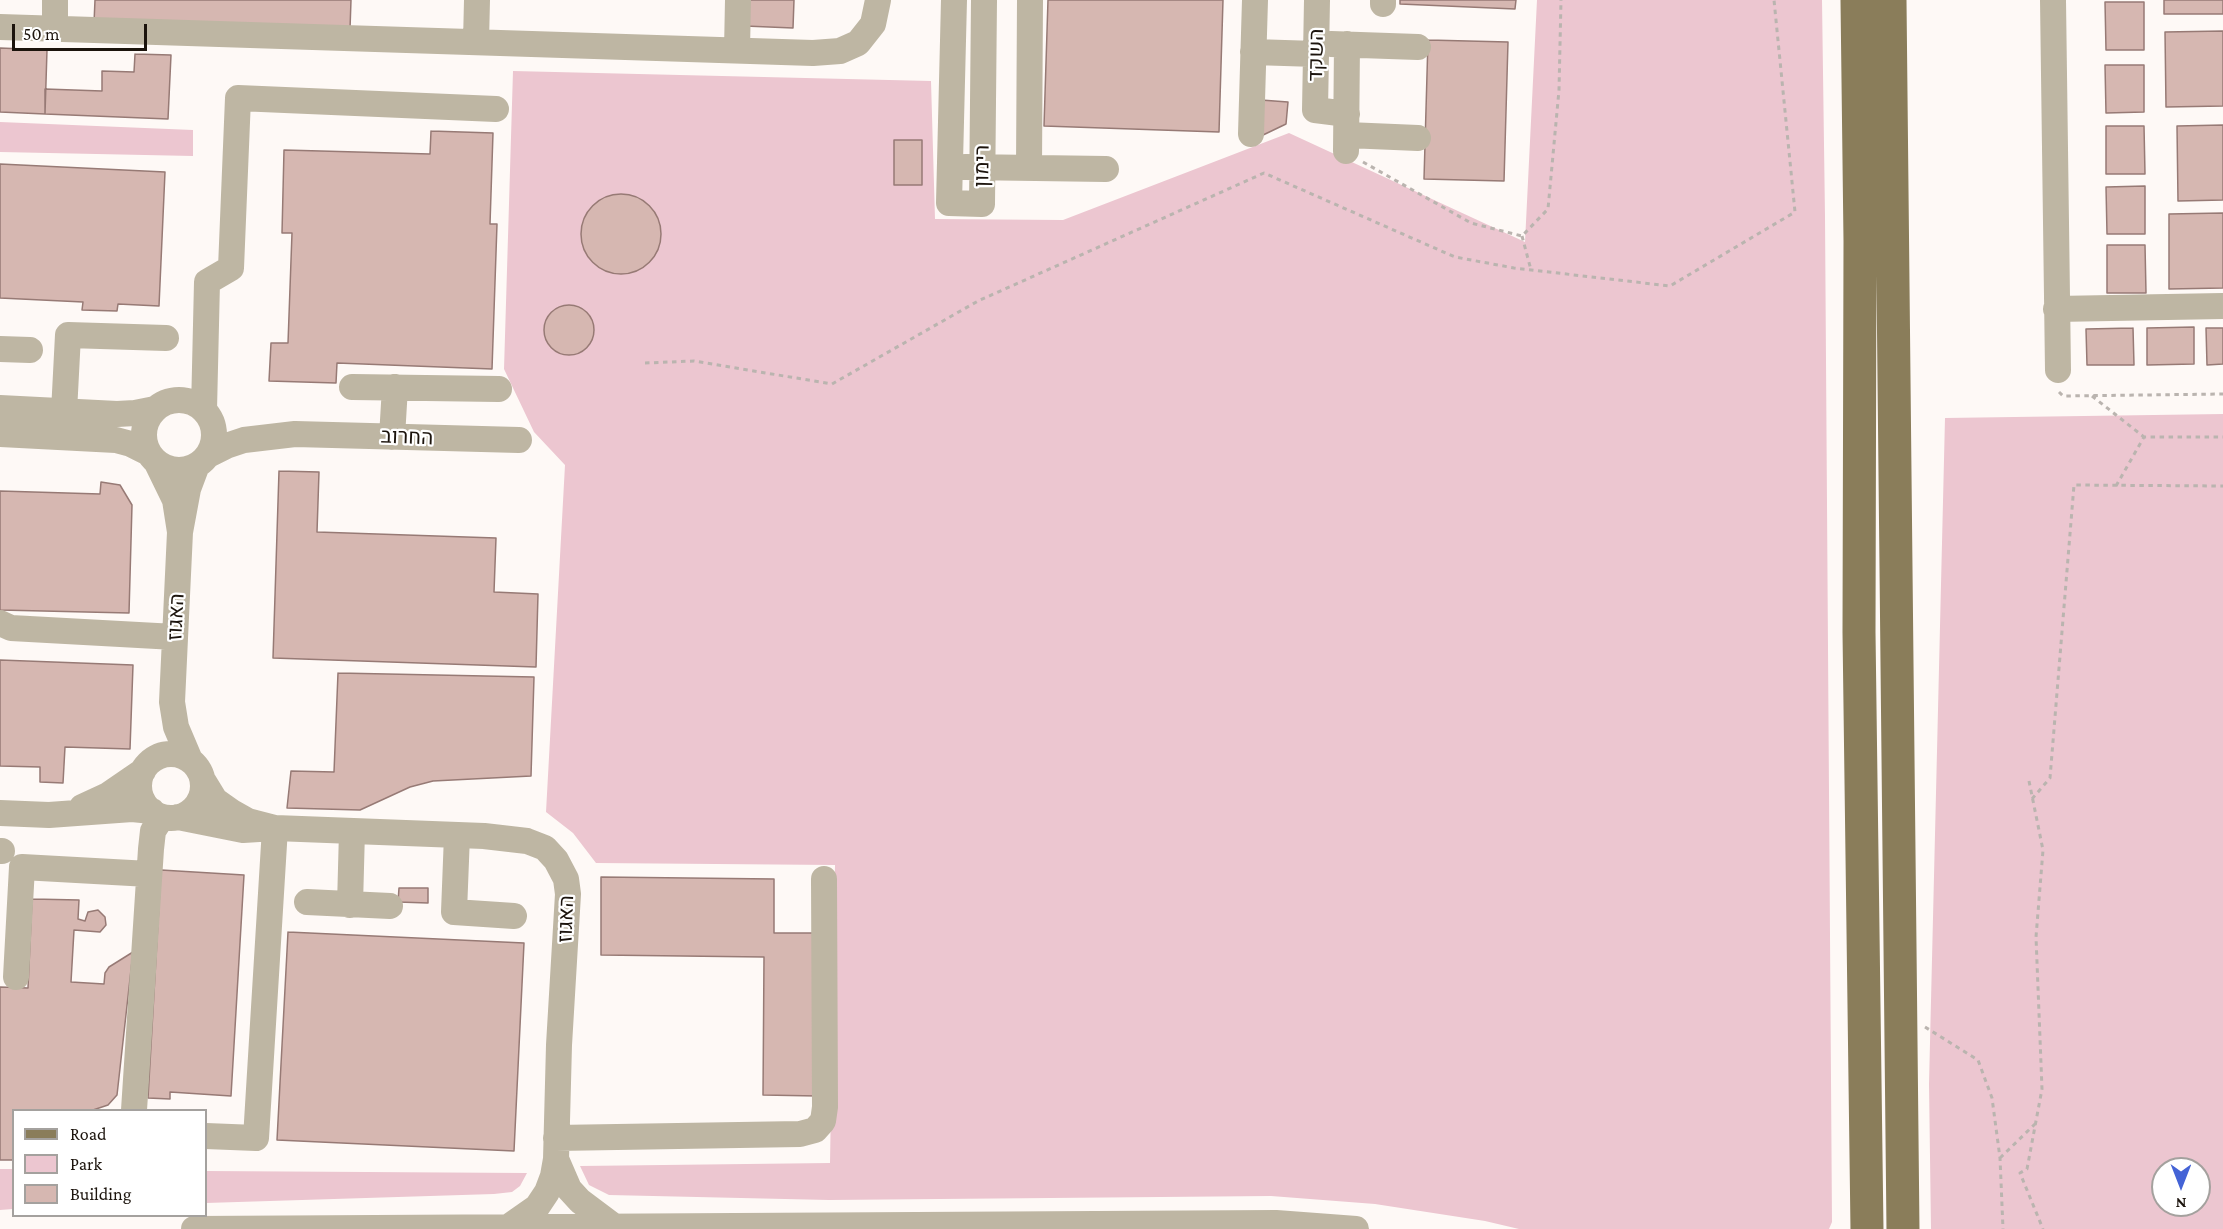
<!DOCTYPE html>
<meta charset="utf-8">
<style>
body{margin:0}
#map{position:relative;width:2223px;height:1229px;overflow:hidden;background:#fef9f6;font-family:"Crimson Pro",serif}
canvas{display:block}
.legend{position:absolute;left:12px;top:1109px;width:195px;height:108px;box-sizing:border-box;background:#fff;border:2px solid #a4a19e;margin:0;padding:8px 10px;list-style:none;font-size:18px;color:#1c140d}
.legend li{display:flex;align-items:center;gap:12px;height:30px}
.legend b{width:30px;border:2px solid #a4a19e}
.north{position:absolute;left:2151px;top:1157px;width:60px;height:60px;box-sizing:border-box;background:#fff;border:2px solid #a4a19e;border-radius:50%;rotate:180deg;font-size:16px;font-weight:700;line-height:24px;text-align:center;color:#1c140d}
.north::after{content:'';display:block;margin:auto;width:21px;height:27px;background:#4463d6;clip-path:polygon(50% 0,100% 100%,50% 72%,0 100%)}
.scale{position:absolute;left:12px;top:24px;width:135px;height:27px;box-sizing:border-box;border:3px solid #1c140d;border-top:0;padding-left:8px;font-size:18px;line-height:21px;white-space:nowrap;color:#1c140d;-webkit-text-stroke:4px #fff;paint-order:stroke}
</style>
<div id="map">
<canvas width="2223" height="1229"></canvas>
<ul class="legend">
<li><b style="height:8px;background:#8a7d5a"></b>Road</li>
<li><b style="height:16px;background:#ecc6d0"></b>Park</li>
<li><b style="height:16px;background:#d6b7b1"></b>Building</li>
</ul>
<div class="north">N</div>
<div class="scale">50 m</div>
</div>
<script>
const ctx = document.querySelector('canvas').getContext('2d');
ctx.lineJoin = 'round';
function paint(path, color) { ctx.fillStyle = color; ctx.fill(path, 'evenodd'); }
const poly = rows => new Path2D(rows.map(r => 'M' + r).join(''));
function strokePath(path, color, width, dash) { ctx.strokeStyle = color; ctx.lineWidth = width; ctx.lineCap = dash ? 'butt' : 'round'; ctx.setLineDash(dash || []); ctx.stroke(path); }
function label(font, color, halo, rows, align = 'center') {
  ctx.font = font + ' "Crimson Pro",Heebo,serif'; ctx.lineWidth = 4.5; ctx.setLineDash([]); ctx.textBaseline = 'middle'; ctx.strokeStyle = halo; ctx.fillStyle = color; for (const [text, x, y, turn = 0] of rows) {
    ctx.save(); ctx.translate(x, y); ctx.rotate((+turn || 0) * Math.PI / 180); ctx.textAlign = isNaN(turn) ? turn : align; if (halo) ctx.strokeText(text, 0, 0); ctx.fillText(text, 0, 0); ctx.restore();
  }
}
paint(poly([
 [1537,0,1822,0,1825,217,1832,1222,1829,1229,1519,1229,1485,1221,1375,1204,1271,1196,829,1200,609,1195,589,1185,580,1166,830,1163,835,865,596,863,573,833,546,812,565,465,534,432,504,369,513,71,931,81,935,219,1063,220,1289,133,1525,242],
 [0,122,193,130,193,156,0,152],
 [2223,414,2223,1229,1931,1229,1929,1084,1945,418],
 [2163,1169,2199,1169,2199,1205,2163,1205],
 [0,1169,13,1169,13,1209,0,1210],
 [206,1171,527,1173,520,1186,512,1192,494,1194,206,1203]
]), '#ecc6d0');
const building = poly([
 [95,0,351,0,350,29,94,23,95,0],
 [746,0,794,0,793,28,745,26,746,0],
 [1048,0,1223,0,1219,132,1044,126,1048,0],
 [1400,0,1516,0,1515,9,1400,4,1400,0],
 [2164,0,2223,0,2223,14,2164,14,2164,0],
 [2105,2,2144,2,2144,50,2106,50,2105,2],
 [2223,31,2223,106,2166,107,2165,32,2223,31],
 [1428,40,1508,42,1504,181,1424,179,1428,40],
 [0,48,47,50,45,114,0,112,0,48],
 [135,54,171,55,168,119,45,114,45,89,102,91,102,71,134,72,135,54],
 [2105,65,2144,65,2144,112,2106,113,2105,65],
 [1261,100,1288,102,1286,124,1261,136,1261,100],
 [2223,125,2223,200,2178,201,2177,126,2223,125],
 [2106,126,2144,126,2145,174,2106,174,2106,126],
 [431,131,493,133,490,224,497,224,492,369,337,363,336,383,269,381,271,343,288,343,292,233,282,233,284,150,430,154,431,131],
 [894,140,922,140,922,185,894,185,894,140],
 [0,164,165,172,159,306,118,304,117,311,82,310,83,302,0,298,0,164],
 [2145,186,2145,234,2107,234,2106,187,2145,186],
 '581 234a40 40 0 1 1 80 0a40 40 0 1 1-80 0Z',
 [2223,213,2223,288,2169,289,2169,214,2223,213],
 [2107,245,2145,245,2146,293,2107,293,2107,245],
 '544 330a25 25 0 1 1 50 0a25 25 0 1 1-50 0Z',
 [2194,327,2194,364,2147,365,2147,328,2194,327],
 [2133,328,2134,365,2087,365,2086,329,2133,328],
 [2206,328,2223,328,2223,364,2207,365,2206,328],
 [279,471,319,472,317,532,496,538,494,592,538,594,536,667,273,658,279,471],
 [101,482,120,485,132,505,129,613,0,610,0,491,100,494,101,482],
 [0,660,133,665,130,749,65,747,63,783,40,782,40,767,0,766,0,660],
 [338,673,534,677,531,776,433,781,410,787,360,810,287,808,291,771,334,772,338,673],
 [161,870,244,875,231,1096,170,1092,170,1099,148,1098,161,870],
 [601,877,774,879,774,933,819,933,817,1096,763,1095,764,957,601,955,601,877],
 [399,888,428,888,428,903,398,902,399,888],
 [32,899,79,900,78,919,85,921,88,912,98,910,105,917,106,925,100,932,74,930,71,982,104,984,105,973,109,967,133,952,117,1095,108,1105,93,1110,14,1110,14,1160,0,1160,0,987,28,988,32,899],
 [288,932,524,943,514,1151,277,1140,288,932]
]);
paint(building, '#d6b7b1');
strokePath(building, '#977a75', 1.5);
strokePath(poly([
 [1363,162,1471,223,1522,236,1548,209,1559,90,1561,0],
 [1522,236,1531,270],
 [645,363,694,361,832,384,978,301,1264,173,1455,257,1514,268,1670,286,1795,212,1774,0],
 [2059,392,2063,396,2223,394],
 [2092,396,2144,437],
 [2116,486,2144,437,2223,437],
 [2029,781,2043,850,2036,937,2042,1089,2027,1169,2020,1173,2043,1229],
 [2032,799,2050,778,2074,485,2223,486],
 [1925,1027,1978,1060,1992,1098,2000,1158,2003,1229],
 [2000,1158,2035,1124]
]), '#bab4af', 3, [4.5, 4.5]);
strokePath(poly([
 [954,0,949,203,982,204,984,0],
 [1317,0,1315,110,1347,114],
 [2053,0,2058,370],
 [1383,4,1383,0],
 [0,27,813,53,840,51,858,43,873,24,878,0],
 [55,29,55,0],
 [476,42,477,0],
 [1331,44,1418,47],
 [737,50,738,0],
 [1253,52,1316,54],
 [1251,134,1255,0],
 [1347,135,1418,138],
 [1346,151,1347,44],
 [965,167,1106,169],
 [1029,168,1030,0],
 [2056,309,2223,306],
 [0,349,30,350],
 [352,387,499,389],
 '144 435a35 35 0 1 1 70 0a35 35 0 1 1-70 0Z',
 [0,408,117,414,135,413,155,409],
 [204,410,207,282,231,268,238,98,496,109],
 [64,412,68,335,166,338],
 [0,434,116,440,131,444,149,453],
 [392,437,395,387],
 [208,455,226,446,244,440,295,434,519,440],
 [157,463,175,500,180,532,188,489,197,465],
 [180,532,172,702,176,727,190,760],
 [0,623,11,628,175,637],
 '139 786a32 32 0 1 1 64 0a32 32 0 1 1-64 0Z',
 [82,807,108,795,143,771],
 [0,813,49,815,132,809,152,811],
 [178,817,243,830,275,828,248,821,232,812,215,800,204,782],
 [457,835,454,912,514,916],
 [0,851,2,851],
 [307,902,390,906],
 [350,905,352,831],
 [16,977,22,867,149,874],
 [134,1110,151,849,153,831,162,817],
 [206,1136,256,1138,275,828,484,836,527,841,545,848,556,860,566,879,568,894,559,1045,556,1159,553,1176,547,1192,537,1207,507,1228],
 [556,1138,800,1134,815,1130,823,1121,825,1107,824,879],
 [556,1159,569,1189,580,1201,616,1228],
 [194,1229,1276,1223,1356,1229]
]), '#beb6a3', 26);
strokePath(poly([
 [1857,0,1860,241,1859,632,1867,1229],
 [1890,0,1903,1229]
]), '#8a7d5a', 33);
label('21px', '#1c140d', '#fff', [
 ["השקד",1316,55,-89],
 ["רימון",982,166,-89],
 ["החרוב",407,437,2],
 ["האגוז",176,617,-87],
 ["האגוז",566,919,-88]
]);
</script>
